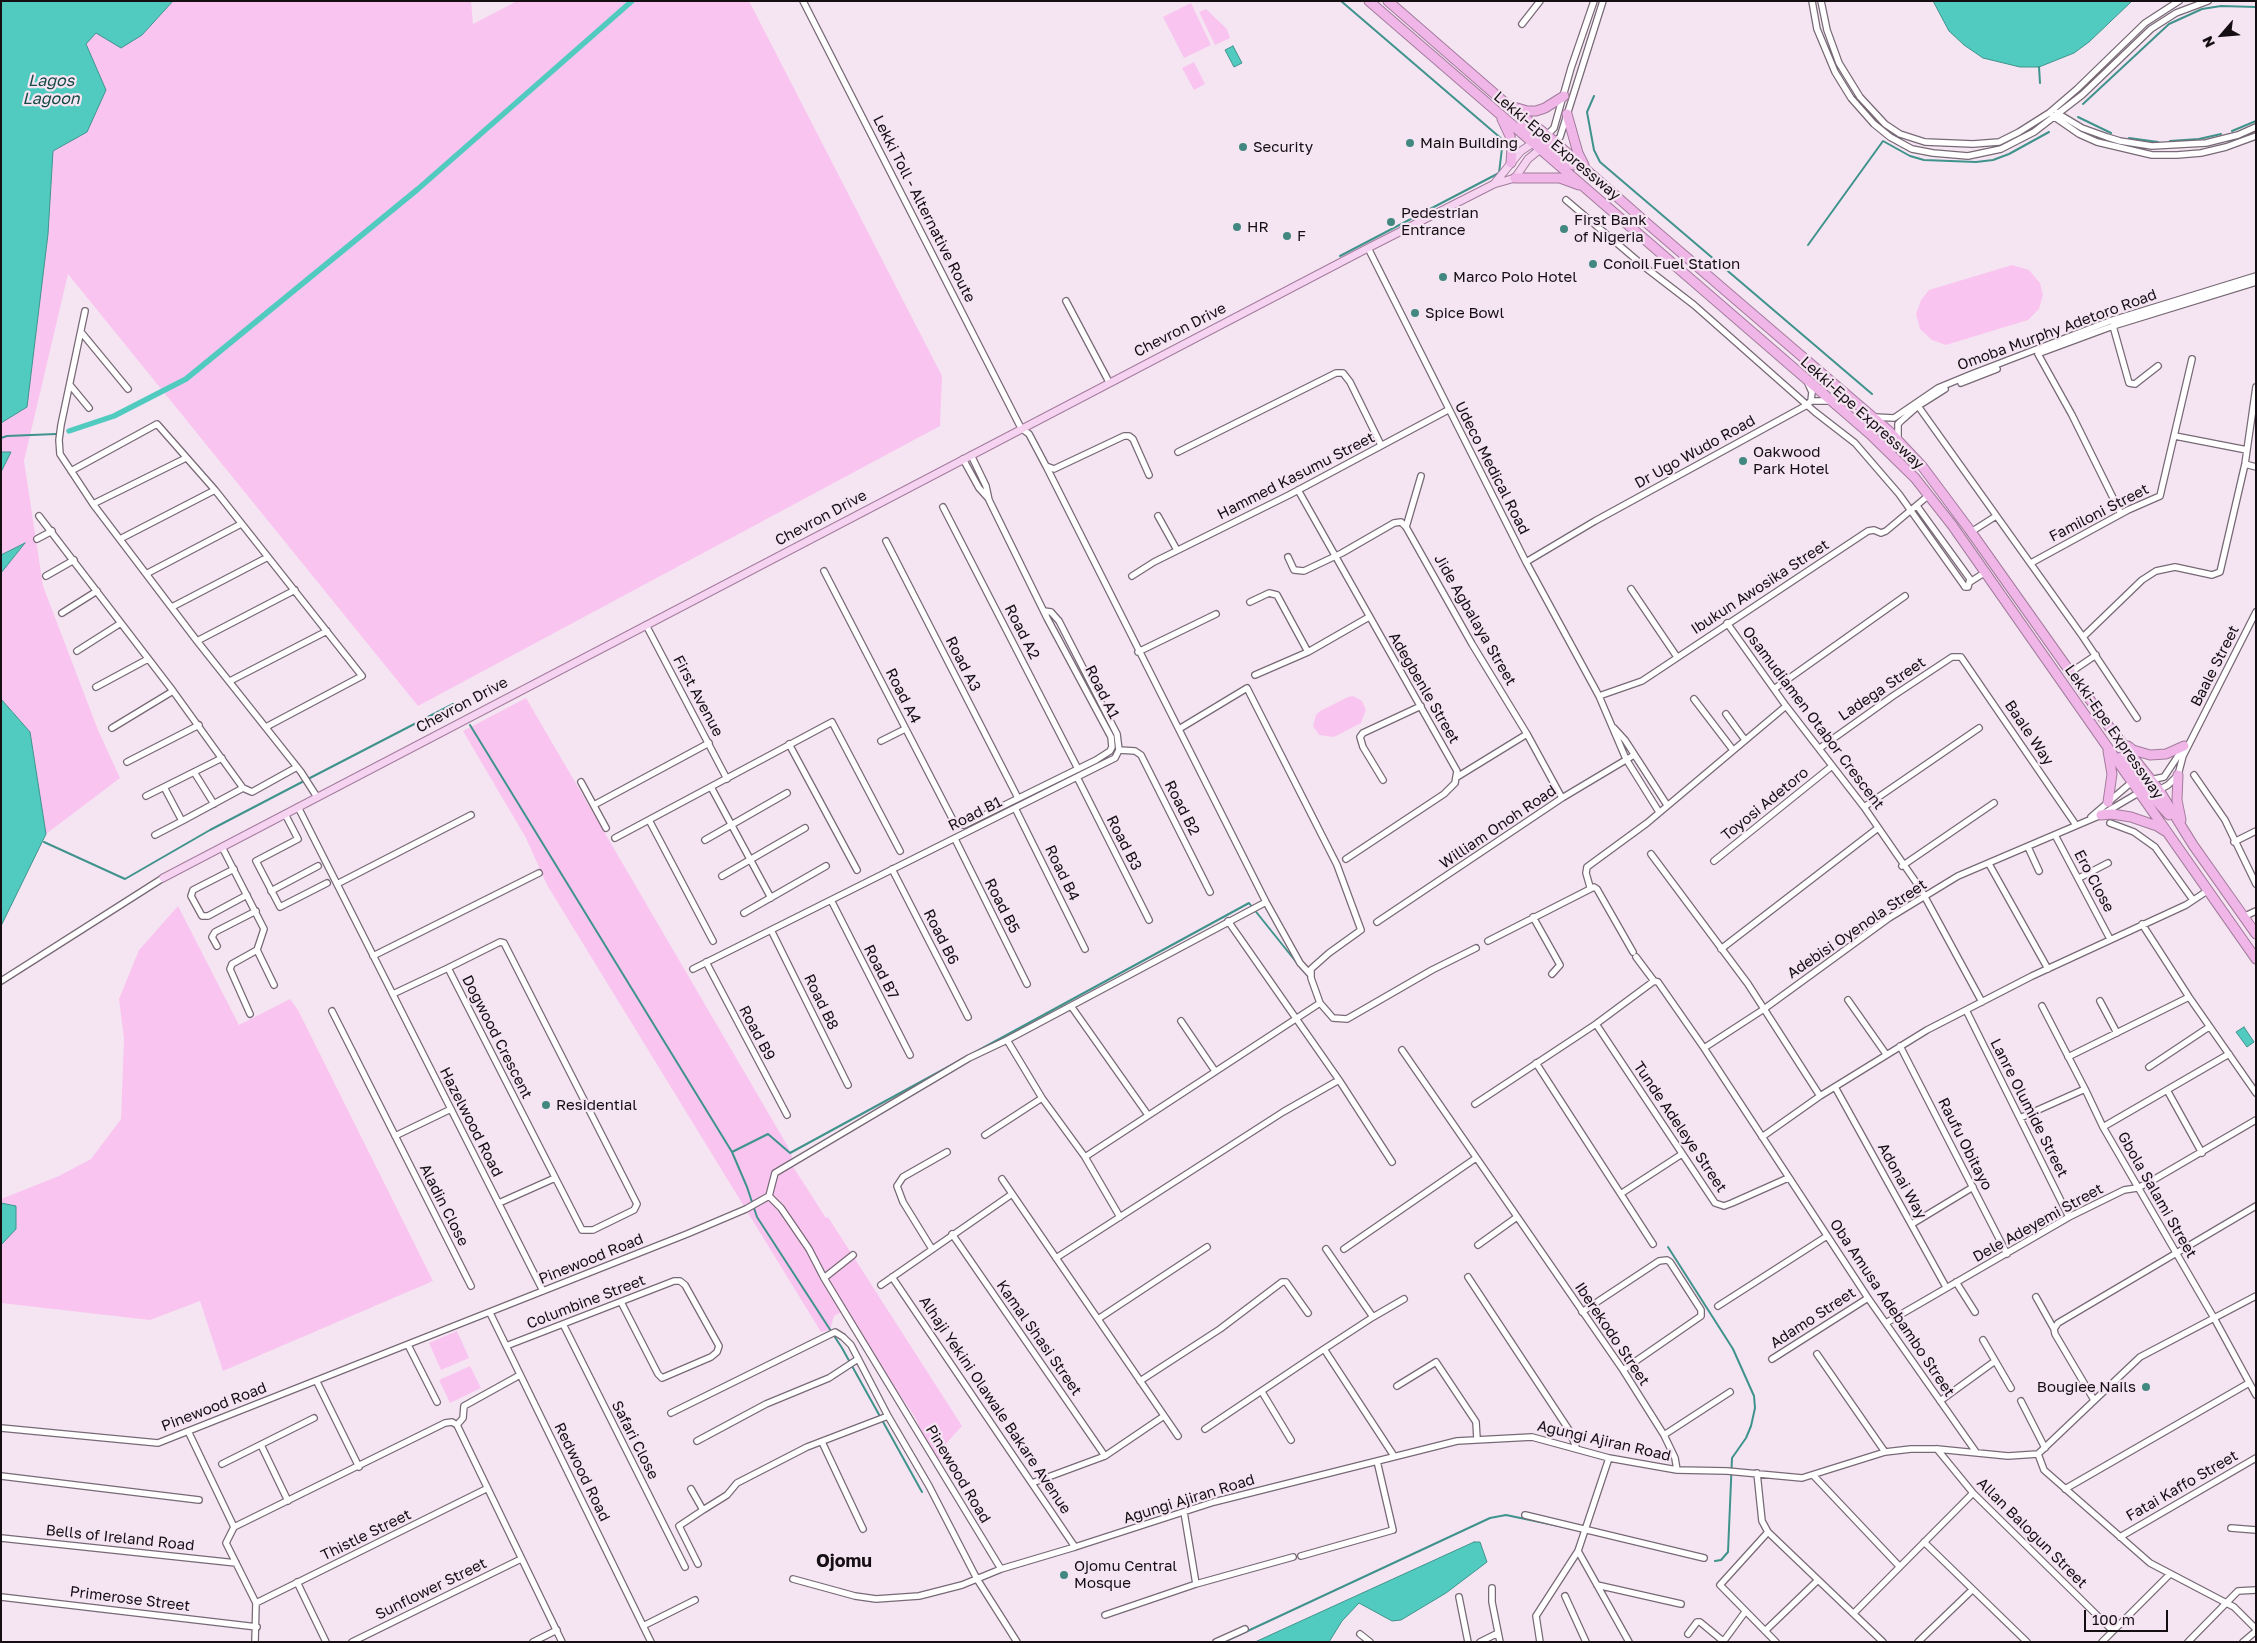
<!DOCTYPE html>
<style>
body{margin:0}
#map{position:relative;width:2257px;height:1643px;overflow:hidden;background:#f5e5f2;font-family:"Golos Text",sans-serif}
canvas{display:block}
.frame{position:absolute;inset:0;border:2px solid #150f14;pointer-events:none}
.north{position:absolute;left:2197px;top:10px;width:50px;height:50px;-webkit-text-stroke:4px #f5e5f2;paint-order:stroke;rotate:243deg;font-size:14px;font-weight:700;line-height:20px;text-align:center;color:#150f14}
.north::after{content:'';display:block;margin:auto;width:18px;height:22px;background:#150f14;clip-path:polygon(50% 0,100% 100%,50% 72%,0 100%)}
.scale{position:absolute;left:2084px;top:1610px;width:84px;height:22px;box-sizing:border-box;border:2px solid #150f14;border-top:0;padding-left:6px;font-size:15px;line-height:18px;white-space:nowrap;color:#150f14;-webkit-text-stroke:4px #f5e5f2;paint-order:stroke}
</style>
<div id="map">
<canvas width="2257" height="1643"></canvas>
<div class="frame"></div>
<div class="north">N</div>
<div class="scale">100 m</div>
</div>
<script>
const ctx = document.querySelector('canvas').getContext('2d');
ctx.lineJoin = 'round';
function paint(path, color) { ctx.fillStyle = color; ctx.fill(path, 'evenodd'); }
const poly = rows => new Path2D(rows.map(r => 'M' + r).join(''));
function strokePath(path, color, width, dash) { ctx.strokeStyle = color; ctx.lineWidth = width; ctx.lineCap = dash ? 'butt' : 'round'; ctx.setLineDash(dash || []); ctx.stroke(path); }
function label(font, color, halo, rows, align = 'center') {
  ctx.font = font + ' "Golos Text",sans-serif'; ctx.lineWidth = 4.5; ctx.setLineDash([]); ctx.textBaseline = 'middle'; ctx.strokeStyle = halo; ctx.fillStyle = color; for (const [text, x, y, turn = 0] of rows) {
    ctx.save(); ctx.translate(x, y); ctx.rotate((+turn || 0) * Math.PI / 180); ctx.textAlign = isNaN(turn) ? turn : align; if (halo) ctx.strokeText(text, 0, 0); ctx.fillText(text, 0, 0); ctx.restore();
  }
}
paint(poly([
 [173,1,471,1,473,24,517,1,749,1,942,376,940,426,418,706,68,274,24,461,43,586,98,730,120,778,46,834,30,732,1,699,1,573,24,544,1,555,1,472,11,452,1,452,1,423,27,407,48,234,53,151,87,132,106,90,86,44,96,32,142,35],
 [1191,3,1211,45,1184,58,1163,17],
 [1206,9,1227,29,1230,38,1215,45,1199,12],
 [1194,62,1205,84,1194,90,1182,68],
 [2012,265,2029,270,2040,283,2043,295,2039,309,2028,320,1946,345,1932,340,1920,329,1916,314,1921,300,1929,290],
 [1353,696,1362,701,1366,710,1361,723,1334,737,1319,735,1313,726,1316,715,1320,711,1348,697],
 [526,698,787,1145,792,1156,790,1162,826,1218,828,1217,962,1426,943,1447,968,1484,963,1490,941,1458,935,1460,915,1417,843,1311,834,1316,830,1330,821,1332,547,885,526,838,463,731],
 [178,906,239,1025,290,999,298,1010,433,1281,223,1371,200,1301,150,1320,1,1303,1,1245,16,1228,16,1206,1,1203,1,1199,59,1176,91,1159,121,1119,124,1039,119,999,139,950],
 [457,1331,469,1358,441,1370,429,1343],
 [470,1366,481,1388,450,1403,439,1380]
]), '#f9c5f0');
const water = poly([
 [1,1,173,1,142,35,121,48,96,33,86,44,106,90,87,132,53,151,48,234,27,407,1,423,1,1],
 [1933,1,2132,1,2089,42,2074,53,2039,67,2020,67,1983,58,1964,45,1949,31,1933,1],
 [1233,46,1242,63,1234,67,1225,50,1233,46],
 [1,452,11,452,1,472,1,452],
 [25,543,1,573,1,555,25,543],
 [1,699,30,732,46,834,1,926,1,699],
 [2244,1027,2254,1042,2247,1047,2236,1032,2244,1027],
 [1,1203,16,1206,16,1229,1,1245,1,1203],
 [1474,1542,1480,1542,1487,1562,1446,1593,1401,1620,1392,1621,1359,1603,1342,1621,1329,1642,1255,1642,1474,1542]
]);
paint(water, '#51cbc0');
strokePath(water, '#3f938c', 1);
strokePath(poly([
 [2039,67,2040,83],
 [1594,96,1587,112,1594,150,1600,162,1872,394],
 [2083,104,2169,24,2202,9,2221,6,2256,7],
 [2078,117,2111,133],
 [2232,131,2256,121],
 [2129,138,2158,142],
 [2170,141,2199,139,2221,134],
 [1808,245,1883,141,1910,156,1924,160,1976,162,1993,160,2009,154,2049,132],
 [1340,256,1499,173,1503,140,1341,1],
 [1,438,7,436,56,434],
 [470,725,732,1152,768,1134,790,1153,1249,903,1301,968],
 [308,779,453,704,458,709],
 [44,842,125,879,210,830,304,781],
 [732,1152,747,1187,757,1217,842,1348,922,1492],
 [1668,1247,1733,1349,1754,1396,1755,1408,1751,1426,1746,1438,1732,1458,1728,1552,1721,1560,1715,1561],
 [1224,1642,1490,1518,1506,1515,1573,1529]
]), '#3f938c', 2);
strokePath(poly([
 [69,431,114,416,186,379,418,189,632,1]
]), '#51cbc0', 5.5);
const minor = poly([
 [803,1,1021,428,1029,434,1046,466,1054,469,1124,436,1129,436,1133,439,1149,475],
 [1812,1,1817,29,1835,72,1851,98,1874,124,1890,137,1912,149,1933,153,1968,156,2001,149,2034,132,2082,95,2151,29,2176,13,2208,1],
 [1821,1,1827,30,1839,63,1860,97,1885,124,1900,134,1925,142,1973,144,1999,142,2019,132,2049,113,2077,89,2145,23,2179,1],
 [1522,24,1540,1],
 [2057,113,2082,128,2107,137,2120,141,2152,146,2206,143,2238,135,2256,127],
 [2053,116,2079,134,2097,142,2152,155,2177,155,2201,153,2226,147,2256,136],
 [1547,135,1554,128,1571,68,1594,1],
 [1554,142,1560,137,1603,1],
 [1566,200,1646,268,1694,305,1815,412,1855,443,1899,494,1963,584,1965,587,1968,587,1970,579,1917,506],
 [1368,248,1526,562,1599,696,1626,759,1659,812],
 [1066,301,1109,382],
 [85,311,61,425,59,440,60,454,93,504,197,641,301,772,317,797],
 [2113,326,2129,383,2135,384,2158,366],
 [81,332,128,389],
 [2040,353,2113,326,2256,282],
 [2038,354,2072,415,2121,514],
 [1961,383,1997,369],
 [70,385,89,408],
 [1811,401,1831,401],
 [1918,406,2083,637,2137,718],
 [1874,417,1894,418,1938,388,1972,374,2110,321,2256,276],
 [2175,436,2247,450],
 [1898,440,1898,424,1901,421,1918,406,1945,389],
 [1178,452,1336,373,1343,373,1350,382,1381,445],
 [963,459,979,488,988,498],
 [2245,464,2256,467],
 [1046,466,1266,902,1300,963,1310,974],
 [71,471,157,424,215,490,362,676,266,727],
 [1298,490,1457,771,1455,783,1444,794,1346,859],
 [93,504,186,458],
 [943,507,1078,769],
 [39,516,173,691,243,788,252,792,297,767],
 [1158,516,1177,550],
 [1406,527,1421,476],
 [1971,532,1996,516],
 [37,539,52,531],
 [120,539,215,490],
 [886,541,1018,798],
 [1288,557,1294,570,1304,571,1342,553,1394,523,1401,522,1406,527,1472,644,1527,734,1562,798],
 [1526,562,1595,521,1807,405,1811,401,1812,392,1807,381],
 [2031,563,2128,510,2160,496,2192,359],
 [824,571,955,824,964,825,1096,760,1110,751,1112,747,1111,737,1047,618,989,500,986,486,971,455],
 [146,574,241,524],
 [46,576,74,560],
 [1132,576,1154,562,1289,495,1448,410],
 [1970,582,1984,573],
 [1631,589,1677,657],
 [1250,602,1269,593,1277,595,1308,652],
 [172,607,268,557],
 [62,613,97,591],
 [1727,623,1786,706,1864,807,1920,888,1982,1002],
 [646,625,727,779],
 [2083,637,2142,580,2156,571,2175,567,2212,575,2220,572,2245,464,2256,387],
 [197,641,295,590],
 [77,651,121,623],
 [1138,652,1216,614],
 [2071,672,2096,655],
 [1255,675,1308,652,1369,617],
 [230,681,327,631],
 [96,687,148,659],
 [1774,689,1905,596],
 [1599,696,1642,681,1868,531,1874,530,1881,533,1886,531,1929,495],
 [1694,699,1733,750],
 [1726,714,1745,740],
 [112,728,173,691],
 [1614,728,1625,740,1667,805],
 [881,741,905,729],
 [789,744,857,870],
 [1820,748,1893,696,1952,657,1961,657,2076,825],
 [1119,750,1135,751,1141,755,1210,892],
 [127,762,199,725],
 [194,772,214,804],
 [2194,775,2225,820,2256,884],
 [1077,777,1149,920],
 [1457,777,1527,734],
 [1383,780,1363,747,1360,737,1363,733,1421,706],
 [2150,780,2164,777,2184,747],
 [581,782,606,828],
 [164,787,182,821,243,788],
 [711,787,771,898],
 [2157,791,2168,785,2178,775,2183,756,2256,612],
 [146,796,222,758],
 [594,805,709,743],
 [298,807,543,1291],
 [1864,807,1979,728],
 [1015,808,1085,949],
 [285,814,298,839,256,861,280,907,327,883],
 [2091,817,2133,781],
 [649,820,713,941],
 [2110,823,2134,832,2155,847,2193,900],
 [155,835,182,821],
 [2055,835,2110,939],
 [615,838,832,722,900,851],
 [955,839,1027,984],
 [705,840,787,793],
 [2234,842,2256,831],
 [222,847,264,929,257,950,232,964,230,969,250,1014],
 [2028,847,2039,871],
 [1651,854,1748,984,1820,1096],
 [1714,861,1832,766],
 [1989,864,2048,969],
 [1902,866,1994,803],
 [234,869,193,890,191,896,202,916,208,916,247,895],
 [892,869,968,1017],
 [722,876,805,828],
 [2079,878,2108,863],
 [337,884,471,815],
 [1590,887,1586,873,1587,867,1647,823,1786,706],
 [271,891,318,866],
 [831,900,910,1055],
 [744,913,826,866],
 [1533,917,1560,965,1552,974],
 [2243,917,2256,911],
 [1228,921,1339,1080,1392,1162],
 [1377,922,1562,798,1634,755],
 [2142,924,2189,997,2256,1093],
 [771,930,848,1085],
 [1488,941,1594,887,1597,889,1633,952],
 [217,946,212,937,215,932,256,911],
 [1721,949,1878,828],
 [257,950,274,985],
 [373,956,539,873],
 [1636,957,1654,981],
 [706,962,787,1115],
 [693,969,1115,758,1119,750,1117,734,1059,621,1051,612,1044,611],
 [1,981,163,878],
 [393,994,448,968,500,942,504,943,637,1204,634,1210,593,1230,582,1230,448,968],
 [1848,1000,1886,1054],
 [2100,1001,2117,1033],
 [1320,1003,1333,1018,1347,1019,1432,970,1476,948],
 [1071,1006,1148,1115],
 [2042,1006,2085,1089,2103,1127,2214,1318,2256,1395],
 [1966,1010,2069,1217],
 [332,1011,471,1286],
 [1181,1021,1215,1071],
 [1596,1024,1715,1203,1724,1206,1732,1203,1788,1178],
 [1007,1040,1266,902],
 [1900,1046,2007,1254],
 [1704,1048,1764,1009,1889,918,1958,876,2101,815,2140,792],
 [1402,1050,1623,1370,1664,1435,1675,1458,1677,1470],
 [2068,1057,2189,997],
 [1536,1063,1653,1244],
 [2149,1067,2209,1027],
 [1835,1087,1946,1287],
 [2167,1090,2202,1153],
 [1475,1104,1596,1024,1654,981,1658,982,1704,1048,1868,1298,1976,1452],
 [2020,1118,2085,1089],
 [2103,1127,2229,1054],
 [985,1135,1042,1098],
 [395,1136,451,1109],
 [1762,1137,1820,1096,1927,1030,2032,976,2186,905,2207,891],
 [1002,1179,1178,1436],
 [1622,1193,1682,1154],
 [769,1196,775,1173,969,1058,1007,1040,1042,1098,1085,1157],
 [499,1203,555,1178],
 [1120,1217,1085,1157,1320,1003,1311,978,1311,969,1329,953,1361,930,1337,865,1247,688,1179,729],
 [1912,1224,1973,1187],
 [952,1234,1105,1456],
 [1478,1245,1517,1217],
 [932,1249,903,1202,897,1186,903,1177,947,1152],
 [1326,1249,1373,1317,1324,1349,1394,1456],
 [1344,1249,1476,1158],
 [1056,1258,1283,1112,1339,1080],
 [892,1277,1075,1547],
 [1468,1277,1569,1430,1576,1447],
 [824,1278,853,1255],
 [1956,1282,1975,1312],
 [881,1285,1012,1194],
 [2036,1297,2054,1329],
 [1718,1306,1827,1236],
 [1582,1312,1659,1261,1667,1260,1670,1262,1701,1310,1701,1316,1623,1370],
 [490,1313,651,1642],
 [1373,1317,1404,1299],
 [1098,1319,1207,1247],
 [1886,1323,2069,1217,2124,1190,2137,1188,2148,1183,2256,1120],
 [563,1324,685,1567],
 [1983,1340,2011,1388],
 [408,1345,437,1402],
 [506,1346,674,1281,680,1281,685,1285,719,1346,717,1352,711,1357,662,1378,658,1374,621,1302],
 [1817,1354,1885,1452],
 [1772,1359,1868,1298],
 [1140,1381,1220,1329,1282,1282,1286,1282,1308,1313],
 [317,1382,359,1467],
 [1397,1386,1436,1362,1476,1422,1477,1439],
 [1262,1392,1291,1440],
 [2094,1400,2055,1334,2054,1329,2058,1323,2256,1206],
 [1940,1401,1995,1361],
 [2021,1401,2045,1448],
 [671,1413,835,1332,843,1337,851,1345,888,1416,929,1486,977,1579,1017,1642],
 [457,1425,463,1418,464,1406,520,1375],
 [1,1428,158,1443,687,1234,746,1209,769,1196,781,1208,809,1249,824,1278,1001,1569],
 [1205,1429,1324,1349],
 [188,1431,234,1527,226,1543,256,1603,255,1642],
 [1664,1435,1730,1392],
 [697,1441,766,1404,829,1378,858,1359],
 [822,1442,863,1529],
 [261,1445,288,1501],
 [1937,1449,1973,1493,2113,1631],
 [2038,1454,2044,1470,2150,1563,2234,1607,2256,1629],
 [222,1464,314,1418],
 [1757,1473,1762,1521,1768,1532,1883,1642],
 [1813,1475,1899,1566],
 [1,1476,199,1500],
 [1032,1483,1105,1456,1164,1416],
 [691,1489,703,1510,727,1495,737,1483,807,1447,888,1416],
 [2065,1489,2249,1383],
 [1184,1512,1196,1584],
 [1525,1515,1704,1558],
 [234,1527,445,1423,452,1422,457,1425,562,1642],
 [2231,1528,2256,1530],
 [1768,1532,1720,1585,1776,1642],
 [2120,1537,2256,1458],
 [1,1538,236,1563],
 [1924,1542,2027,1642],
 [1578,1551,1629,1642],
 [1301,1556,1393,1530,1377,1461],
 [698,1564,679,1526,703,1510],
 [793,1579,855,1596,876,1599,919,1596,962,1585,1001,1569,1075,1547,1214,1502,1457,1441,1532,1437,1609,1458,1677,1470,1727,1471,1802,1478,1885,1452,1911,1449,1937,1449,2008,1456,2038,1454,2140,1357,2256,1296],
 [297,1582,326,1642],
 [1597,1585,1681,1604],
 [1492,1588,1492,1602,1500,1642],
 [1565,1596,1586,1642],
 [1,1597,257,1627],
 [1459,1597,1468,1642],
 [256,1603,486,1489],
 [1854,1613,1973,1493],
 [1105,1615,1196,1584,1293,1557],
 [643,1626,695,1600],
 [1765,1631,1818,1580],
 [1360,1634,1370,1642],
 [1688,1634,1697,1622,1700,1622,1723,1641],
 [352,1642,521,1559],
 [533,1642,557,1630],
 [1216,1642,1245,1629],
 [1480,1642,1498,1633],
 [1540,1642,1536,1616,1578,1551,1609,1458],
 [1723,1642,1745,1612],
 [1918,1642,1972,1590],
 [2102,1642,2170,1574],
 [2188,1642,2238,1591,2256,1590],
 [2243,1642,2256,1631]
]);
const major = poly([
 [1494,184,1521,151,1536,141],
 [163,878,1368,248,1494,184,1515,178,1528,159,1544,146]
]);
const highway = poly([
 [1369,1,1870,434,1915,478,1952,525,2256,959],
 [1388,1,1504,102,1547,135,1649,225,1890,432,1922,466,1969,529,2110,728,2159,790,2193,845,2256,934],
 [1514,107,1527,111,1536,111,1545,108,1564,96],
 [1567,114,1578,153,1584,165],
 [1502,119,1510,136,1512,147,1511,163],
 [1520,126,1533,135,1551,141],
 [1533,143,1545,146,1573,165],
 [1515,178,1560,178,1579,185],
 [2128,746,2133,750,2150,755,2166,754,2184,746],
 [2121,757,2135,775,2152,785],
 [2178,775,2177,800,2181,820],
 [2137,784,2148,792,2169,815],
 [2108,802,2112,774,2108,751],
 [2101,815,2112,814,2131,817,2157,826,2165,831]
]);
strokePath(minor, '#776975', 8);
strokePath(major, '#a37c9d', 9);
strokePath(highway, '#a37c9d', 11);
strokePath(minor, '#fff', 5.5);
strokePath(major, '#f5d3f1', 7);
strokePath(highway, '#efb6e7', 9);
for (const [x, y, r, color] of [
 [1410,143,5,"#428881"],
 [1243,147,5,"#428881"],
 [1391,222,5,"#428881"],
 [1237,227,5,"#428881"],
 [1564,229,5,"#428881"],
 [1287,236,5,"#428881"],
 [1593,264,5,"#428881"],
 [1443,277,5,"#428881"],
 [1415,313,5,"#428881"],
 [1743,461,5,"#428881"],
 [546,1105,5,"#428881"],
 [2146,1387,5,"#428881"],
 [1064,1575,5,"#428881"]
]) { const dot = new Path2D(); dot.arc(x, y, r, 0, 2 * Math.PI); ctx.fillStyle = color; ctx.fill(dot); strokePath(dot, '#f5e5f2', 2); }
label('15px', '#150f14', '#f5e5f2', [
 ["Main Building",1420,143],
 ["Security",1253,147],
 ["Pedestrian",1401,213],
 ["Entrance",1401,230],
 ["First Bank",1574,220],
 ["of Nigeria",1574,237],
 ["HR",1247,227],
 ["F",1297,236],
 ["Conoil Fuel Station",1603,264],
 ["Marco Polo Hotel",1453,277],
 ["Spice Bowl",1425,313],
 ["Oakwood",1753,452],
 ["Park Hotel",1753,469],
 ["Residential",556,1105],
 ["Bougiee Nails",2136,1387,"right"],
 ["Ojomu Central",1074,1566],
 ["Mosque",1074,1583]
], 'left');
label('15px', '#150f14', '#f5e5f2', [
 ["Lekki-Epe Expressway",1557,146,40],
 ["Lekki Toll - Alternative Route",924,209,63],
 ["Chevron Drive",1180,330,-27],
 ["Omoba Murphy Adetoro Road",2057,330,-20],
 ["Lekki-Epe Expressway",1862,413,42],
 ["Dr Ugo Wudo Road",1695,452,-29],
 ["Udeco Medical Road",1492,468,63],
 ["Hammed Kasumu Street",1296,476,-27],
 ["Familoni Street",2099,513,-27],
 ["Chevron Drive",821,518,-28],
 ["Ibukun Awosika Street",1760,587,-33],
 ["Jide Agbalaya Street",1475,620,60],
 ["Road A2",1022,632,63],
 ["Road A3",963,664,63],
 ["Baale Street",2215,666,-63],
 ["Adegbenle Street",1424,688,60],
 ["Ladega Street",1882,689,-34],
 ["Road A1",1102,692,63],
 ["First Avenue",698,696,62],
 ["Road A4",903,696,63],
 ["Chevron Drive",462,705,-28],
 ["Osamudiamen Otabor Crescent",1813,718,53],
 ["Lekki-Epe Expressway",2114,732,55],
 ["Baale Way",2029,733,56],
 ["Toyosi Adetoro",1765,804,-39],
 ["Road B2",1182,808,63],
 ["Road B1",975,814,-27],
 ["William Onoh Road",1498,827,-34],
 ["Road B3",1124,843,63],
 ["Road B4",1062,873,64],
 ["Ero Close",2094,881,62],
 ["Road B5",1002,906,63],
 ["Adebisi Oyenola Street",1857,929,-34],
 ["Road B6",941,937,63],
 ["Road B7",881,972,63],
 ["Road B8",821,1002,64],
 ["Road B9",757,1033,62],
 ["Dogwood Crescent",497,1037,63],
 ["Lanre Olumide Street",2029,1108,63],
 ["Hazelwood Road",471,1122,63],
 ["Tunde Adeleye Street",1680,1127,56],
 ["Raufu Obitayo",1965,1144,63],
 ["Adonai Way",1902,1181,61],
 ["Gbola Salami Street",2157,1195,60],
 ["Aladin Close",444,1205,63],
 ["Dele Adeyemi Street",2038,1223,-29],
 ["Pinewood Road",591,1259,-22],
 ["Columbine Street",586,1302,-21],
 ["Oba Amusa Adebambo Street",1892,1308,56],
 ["Adamo Street",1813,1318,-33],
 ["Iberekodo Street",1612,1334,56],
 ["Kamal Shasi Street",1039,1338,55],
 ["Alhaji Yekini Olawale Bakare Avenue",995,1405,56],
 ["Pinewood Road",214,1407,-21],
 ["Safari Close",635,1440,63],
 ["Agungi Ajiran Road",1604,1441,13],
 ["Redwood Road",582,1472,64],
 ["Pinewood Road",958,1474,59],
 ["Fatai Kaffo Street",2182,1486,-30],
 ["Agungi Ajiran Road",1189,1499,-17],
 ["Allan Balogun Street",2032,1533,45],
 ["Thistle Street",366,1535,-26],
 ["Bells of Ireland Road",120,1538,6],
 ["Sunflower Street",431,1589,-26],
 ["Primerose Street",130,1599,7]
]);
label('italic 16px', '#154a46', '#f5e5f2', [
 ["Lagos",51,81],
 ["Lagoon",51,99]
]);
label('bold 18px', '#150f14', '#f5e5f2', [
 ["Ojomu",844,1561]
]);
</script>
